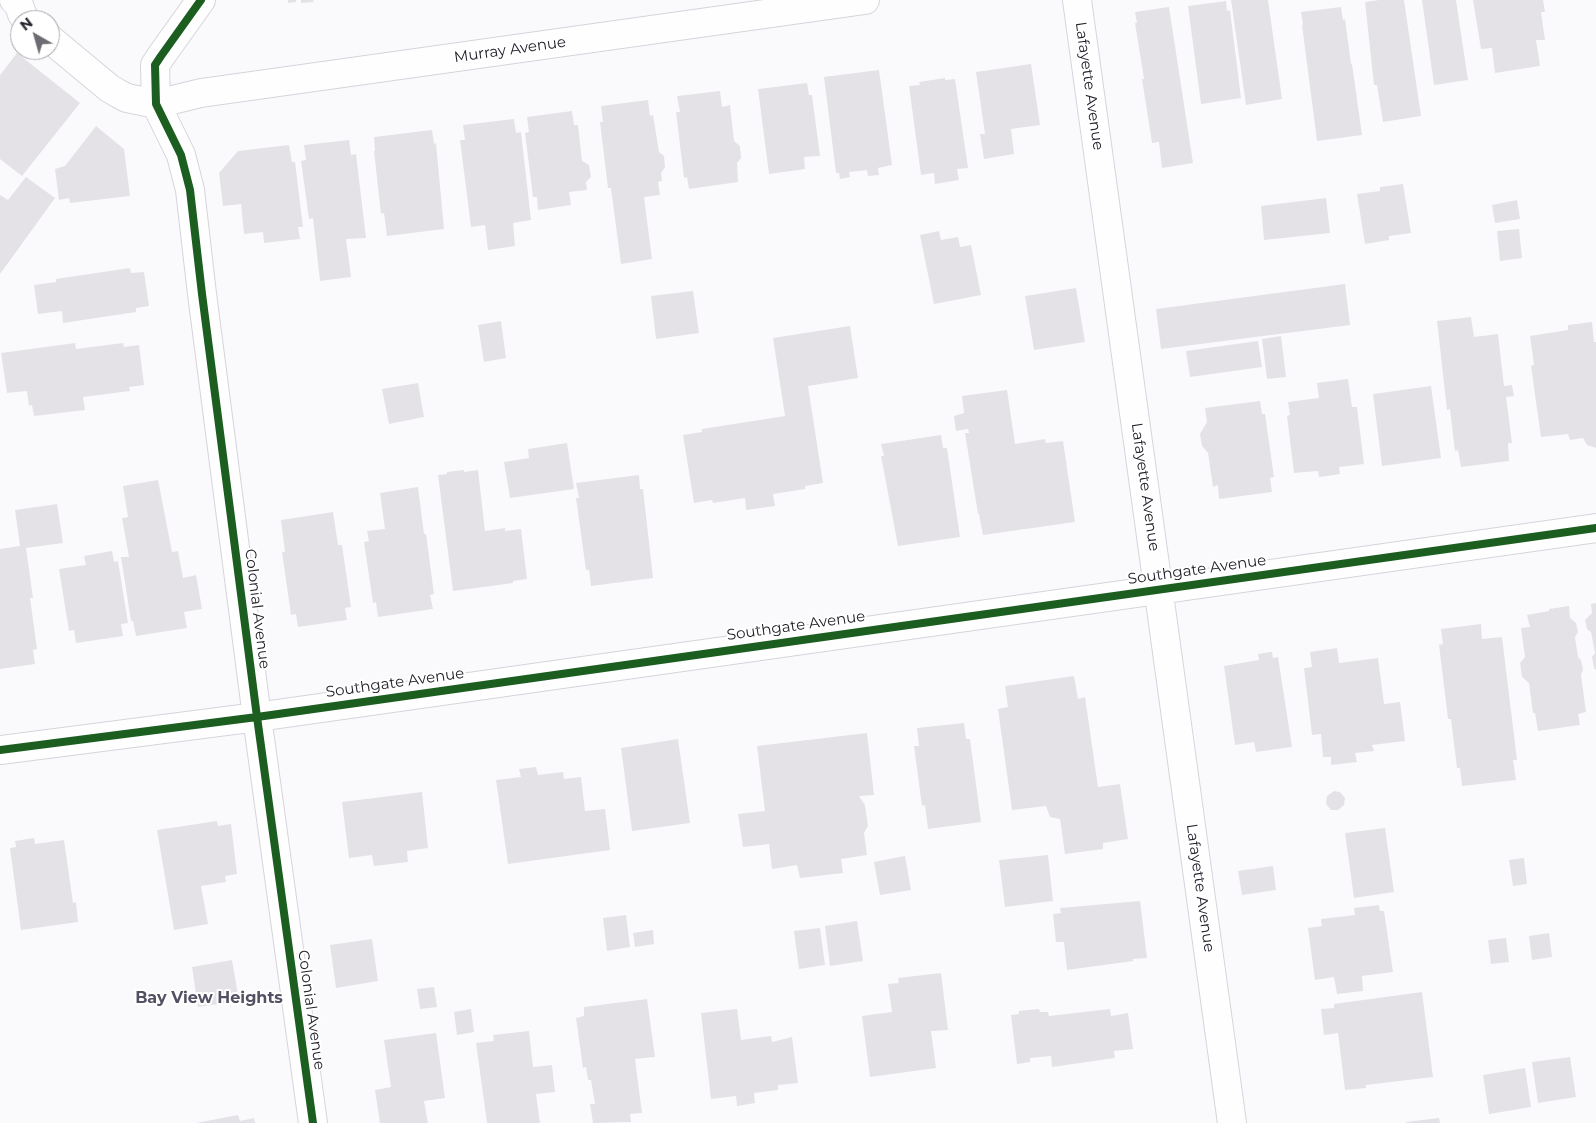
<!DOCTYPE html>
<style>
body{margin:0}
#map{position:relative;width:1596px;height:1123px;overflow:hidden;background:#fafafc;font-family:Montserrat,sans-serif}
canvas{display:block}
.north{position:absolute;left:10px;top:10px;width:50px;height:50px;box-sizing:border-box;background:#fff;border:1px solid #a7a6a9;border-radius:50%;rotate:322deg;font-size:14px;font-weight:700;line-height:20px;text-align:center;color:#222029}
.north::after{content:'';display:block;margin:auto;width:18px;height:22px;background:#6e6c73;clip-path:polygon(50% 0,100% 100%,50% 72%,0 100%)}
</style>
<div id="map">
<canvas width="1596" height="1123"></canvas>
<div class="north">N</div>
</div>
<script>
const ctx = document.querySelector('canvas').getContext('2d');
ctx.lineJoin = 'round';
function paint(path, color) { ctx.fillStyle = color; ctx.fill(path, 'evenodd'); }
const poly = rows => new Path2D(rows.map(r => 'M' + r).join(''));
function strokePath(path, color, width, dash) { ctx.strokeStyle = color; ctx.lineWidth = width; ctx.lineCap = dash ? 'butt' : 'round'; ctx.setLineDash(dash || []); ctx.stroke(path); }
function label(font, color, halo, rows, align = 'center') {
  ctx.font = font + ' Montserrat,sans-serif'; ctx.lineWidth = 4; ctx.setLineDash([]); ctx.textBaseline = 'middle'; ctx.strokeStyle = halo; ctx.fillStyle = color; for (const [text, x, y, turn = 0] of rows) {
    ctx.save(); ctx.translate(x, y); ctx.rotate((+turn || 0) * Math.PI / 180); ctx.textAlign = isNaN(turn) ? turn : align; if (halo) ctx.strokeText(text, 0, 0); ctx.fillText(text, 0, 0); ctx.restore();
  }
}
paint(poly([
 [288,0,296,0,296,2,288,3],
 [301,0,313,0,314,2,301,3],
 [1231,0,1268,0,1282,99,1246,105],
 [1379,0,1404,0,1421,116,1383,122,1377,85,1374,85,1365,2],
 [1422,0,1456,0,1468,80,1434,85],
 [1473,0,1543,0,1545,12,1541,12,1545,40,1536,40,1540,66,1495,73,1492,48,1481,49],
 [1226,1,1227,11,1230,10,1241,98,1201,104,1188,6],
 [1169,7,1193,163,1162,168,1159,142,1152,143,1142,79,1144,79,1135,23,1137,23,1135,12],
 [1341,7,1343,20,1345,19,1351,64,1352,64,1362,135,1317,141,1302,25,1303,25,1301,12],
 [17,53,80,103,22,176,0,159,0,75],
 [1031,64,1040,125,1011,129,1014,154,984,159,980,134,985,134,976,72],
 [879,70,892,165,878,168,879,175,868,176,867,170,849,172,850,177,840,179,839,173,836,173,824,77],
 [945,78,945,80,955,79,968,168,957,169,959,180,935,184,934,173,921,175,909,86,920,85,919,82],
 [807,83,809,95,812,95,820,156,804,157,805,169,769,174,758,89],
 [720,91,722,107,730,105,734,141,740,146,741,158,737,163,738,182,689,189,687,177,684,178,676,112,680,112,677,96],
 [648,100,650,116,653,115,659,152,664,156,665,167,661,173,662,181,658,182,660,195,644,197,652,259,621,264,611,188,608,188,600,122,603,122,601,106],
 [572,111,574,125,578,125,582,161,589,165,591,177,586,182,587,190,569,192,571,205,538,210,537,197,533,197,525,133,529,132,527,117],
 [514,119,516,133,521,132,531,220,513,223,515,246,488,250,485,225,471,227,460,140,465,140,463,125],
 [96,126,124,149,130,196,70,203,69,198,59,200,55,169,65,166],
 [432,130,434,144,436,143,444,229,387,236,384,213,381,214,374,151,375,151,374,137],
 [349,140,351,155,356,154,366,238,346,239,351,277,320,281,313,218,309,219,301,161,306,160,304,145],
 [289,145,292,162,295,162,303,227,298,227,300,239,264,243,263,232,244,234,241,204,223,206,219,173,238,151],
 [26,177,55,198,0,274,0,195,8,200],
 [1403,184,1411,233,1389,236,1389,240,1365,244,1357,194,1380,191,1380,187],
 [1326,198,1330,233,1264,240,1261,206],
 [1517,200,1520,219,1495,223,1492,205],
 [1519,229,1522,258,1500,261,1497,231],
 [939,231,941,240,958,237,960,247,971,245,981,295,934,304,920,235],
 [130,268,131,273,144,272,149,306,136,308,136,312,63,323,62,311,38,314,34,285,56,282,56,279],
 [1345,284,1350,325,1161,349,1156,309],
 [1076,288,1085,342,1034,350,1025,296],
 [693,291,699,333,656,339,651,296],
 [1471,317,1474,337,1498,334,1504,386,1512,385,1514,396,1506,397,1512,443,1508,443,1509,461,1461,467,1458,450,1455,451,1450,409,1447,410,1437,321],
 [501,321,506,358,484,362,478,325],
 [1592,322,1594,342,1596,342,1596,448,1587,445,1583,438,1570,440,1568,434,1541,437,1531,366,1534,365,1530,336,1568,330,1568,325],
 [850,326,858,378,808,386,823,483,805,486,805,489,773,494,775,506,746,510,745,498,713,503,712,500,694,503,683,435,702,432,702,429,785,416,773,338],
 [1281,336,1286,377,1267,379,1262,339],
 [1258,341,1262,367,1190,377,1186,351],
 [75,343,76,349,123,343,124,347,139,345,144,385,129,387,130,391,83,397,85,410,34,416,32,405,29,406,27,391,7,393,1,353],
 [1348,379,1352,407,1357,407,1364,464,1339,467,1340,474,1334,475,1319,477,1318,471,1294,473,1287,416,1290,415,1288,402,1319,398,1317,383],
 [418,383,424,417,389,424,382,389],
 [1431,386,1441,458,1382,466,1373,394],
 [1007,390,1015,444,1045,439,1046,443,1063,441,1075,522,983,535,979,514,978,514,965,433,969,433,968,429,956,431,954,416,964,413,962,396],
 [1260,401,1262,414,1265,414,1274,477,1270,478,1272,492,1219,499,1218,485,1213,487,1208,453,1202,446,1200,434,1207,422,1205,408],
 [941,435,943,448,947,448,960,537,898,546,881,456,884,456,881,444],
 [567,443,574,489,510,498,504,462,529,458,528,449],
 [464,470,464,472,478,470,485,531,505,528,505,531,521,529,527,579,513,581,513,583,453,591,438,475,447,474,447,472],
 [639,475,640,489,643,489,653,578,591,586,589,570,586,570,576,498,579,498,576,483],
 [158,480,172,552,178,551,183,578,196,575,202,609,184,612,187,628,136,636,133,621,131,621,121,557,129,557,122,518,128,517,123,486],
 [418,487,424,534,426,534,434,594,430,595,433,609,378,617,376,602,373,603,364,542,369,541,367,531,385,529,380,493],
 [57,504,63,543,26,548,33,598,30,598,37,649,33,650,35,664,0,669,0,549,20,546,15,510],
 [333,512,338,545,342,545,351,607,345,608,347,620,298,627,296,614,291,615,282,552,285,552,281,520],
 [112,551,114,562,118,561,128,623,121,624,123,636,76,643,74,630,69,631,59,569,86,565,84,556],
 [1596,603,1596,670,1594,668,1592,657,1595,653,1591,632,1587,629,1585,620,1592,613,1591,604],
 [1569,606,1570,618,1576,623,1578,632,1575,637,1578,657,1581,660,1583,670,1581,675,1586,712,1578,714,1580,725,1538,731,1535,713,1533,713,1529,683,1522,677,1520,663,1525,657,1521,628,1530,627,1527,615,1549,611,1549,609],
 [1481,624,1482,639,1502,637,1517,760,1513,760,1516,780,1462,786,1460,768,1457,768,1451,719,1448,719,1439,645,1443,644,1441,629],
 [1337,648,1339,663,1378,658,1384,704,1400,702,1405,741,1372,745,1374,751,1355,753,1357,762,1331,765,1331,757,1323,757,1321,734,1312,735,1304,668,1312,667,1310,652],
 [1270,652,1272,652,1273,658,1278,657,1292,747,1256,752,1254,742,1235,745,1224,666,1259,660,1258,654],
 [1074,676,1078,699,1085,697,1098,787,1120,784,1128,839,1103,843,1103,849,1065,854,1060,819,1050,817,1046,806,1012,810,998,709,1008,707,1005,686],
 [964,723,966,739,970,739,981,822,928,829,925,805,922,806,914,746,919,746,917,728],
 [867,733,874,795,859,796,865,805,868,826,864,833,867,855,841,859,843,873,800,878,797,865,772,869,769,844,743,847,738,814,765,811,757,746],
 [678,739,690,823,632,831,621,748],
 [536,767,538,775,563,772,564,779,581,777,585,811,605,809,610,850,508,864,496,780,521,777,519,769],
 [1334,791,1340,792,1345,798,1344,805,1338,810,1331,810,1326,804,1327,796],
 [422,792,428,848,407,851,408,862,374,866,372,855,349,858,342,802],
 [217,821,218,826,231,824,237,874,225,876,226,882,201,886,208,924,174,930,157,830],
 [1385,828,1394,892,1354,898,1345,833],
 [34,838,35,844,64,840,73,903,76,902,78,922,21,930,10,848,16,847,15,841],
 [1048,855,1053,901,1005,907,999,860],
 [905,856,911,890,880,895,874,862],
 [1524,858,1527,884,1513,886,1509,860],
 [1273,866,1276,890,1242,895,1238,871],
 [1140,901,1147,958,1133,959,1133,961,1067,970,1064,942,1056,942,1053,914,1061,913,1060,908],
 [1379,905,1380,911,1384,911,1393,972,1362,976,1363,991,1337,994,1334,977,1315,980,1308,928,1322,926,1321,919,1355,915,1354,908],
 [626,915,630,947,607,951,603,918],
 [857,921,863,961,830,966,825,926],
 [820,928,825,965,799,969,794,931],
 [653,930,654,944,635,947,633,933],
 [1549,933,1552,957,1532,960,1529,936],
 [1506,938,1509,962,1491,964,1488,940],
 [372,939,378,981,336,988,330,945],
 [232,960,239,1001,198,1007,192,967],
 [941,973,948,1030,931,1031,936,1068,870,1077,862,1016,892,1012,888,984,899,983,898,978],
 [434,987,437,1007,420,1009,417,989],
 [1422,992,1433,1077,1366,1085,1366,1088,1345,1090,1338,1033,1324,1035,1321,1009,1334,1008,1334,1004],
 [647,999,655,1057,635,1059,642,1113,630,1114,631,1122,593,1123,590,1104,595,1104,591,1080,588,1080,586,1067,583,1068,576,1018,584,1016,584,1007],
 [471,1009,474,1032,457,1035,454,1012],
 [737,1009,741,1040,771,1036,772,1042,792,1037,798,1083,778,1085,778,1090,754,1093,755,1103,737,1106,736,1096,711,1099,701,1013],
 [1039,1009,1040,1012,1048,1012,1049,1016,1110,1009,1111,1016,1128,1013,1133,1049,1114,1051,1115,1058,1052,1067,1051,1056,1030,1058,1030,1062,1017,1064,1011,1015,1019,1014,1019,1011],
 [529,1031,533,1067,552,1065,555,1092,536,1094,540,1123,487,1123,476,1043,494,1041,493,1035],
 [436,1033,445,1098,424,1101,428,1123,380,1123,375,1090,391,1087,384,1040],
 [1570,1057,1576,1097,1538,1103,1532,1062],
 [1525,1068,1531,1107,1489,1114,1483,1075],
 [238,1115,240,1121,254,1118,255,1123,196,1123],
 [1439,1118,1440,1123,1406,1123,1406,1122]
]), '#e5e2e7');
const minor = poly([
 [14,0,19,5,22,14,26,20],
 [201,0,161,56,155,65,156,104,181,155,190,190,202,294,257,717,313,1123],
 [1077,0,1232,1123],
 [50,39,109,88,119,94,127,98,156,104,201,93,865,0],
 [0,750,257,717,1596,528]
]);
strokePath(minor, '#d6d4db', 30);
strokePath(minor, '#fefeff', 28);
strokePath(poly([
 [201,0,161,56,155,65,156,104,181,155,190,190,202,294,257,717,313,1123],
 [0,750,257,717,1596,528]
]), '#1b5e20', 8);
label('15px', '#222029', '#fff', [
 ["Murray Avenue",510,50,-8],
 ["Lafayette Avenue",1089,86,82],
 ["Lafayette Avenue",1145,487,82],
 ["Southgate Avenue",1197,570,-8],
 ["Colonial Avenue",257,609,83],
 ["Southgate Avenue",796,626,-8],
 ["Southgate Avenue",395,683,-8],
 ["Lafayette Avenue",1200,888,82],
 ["Colonial Avenue",311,1010,82]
]);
label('bold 16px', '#545063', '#fff', [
 ["Bay View Heights",209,998]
]);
</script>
